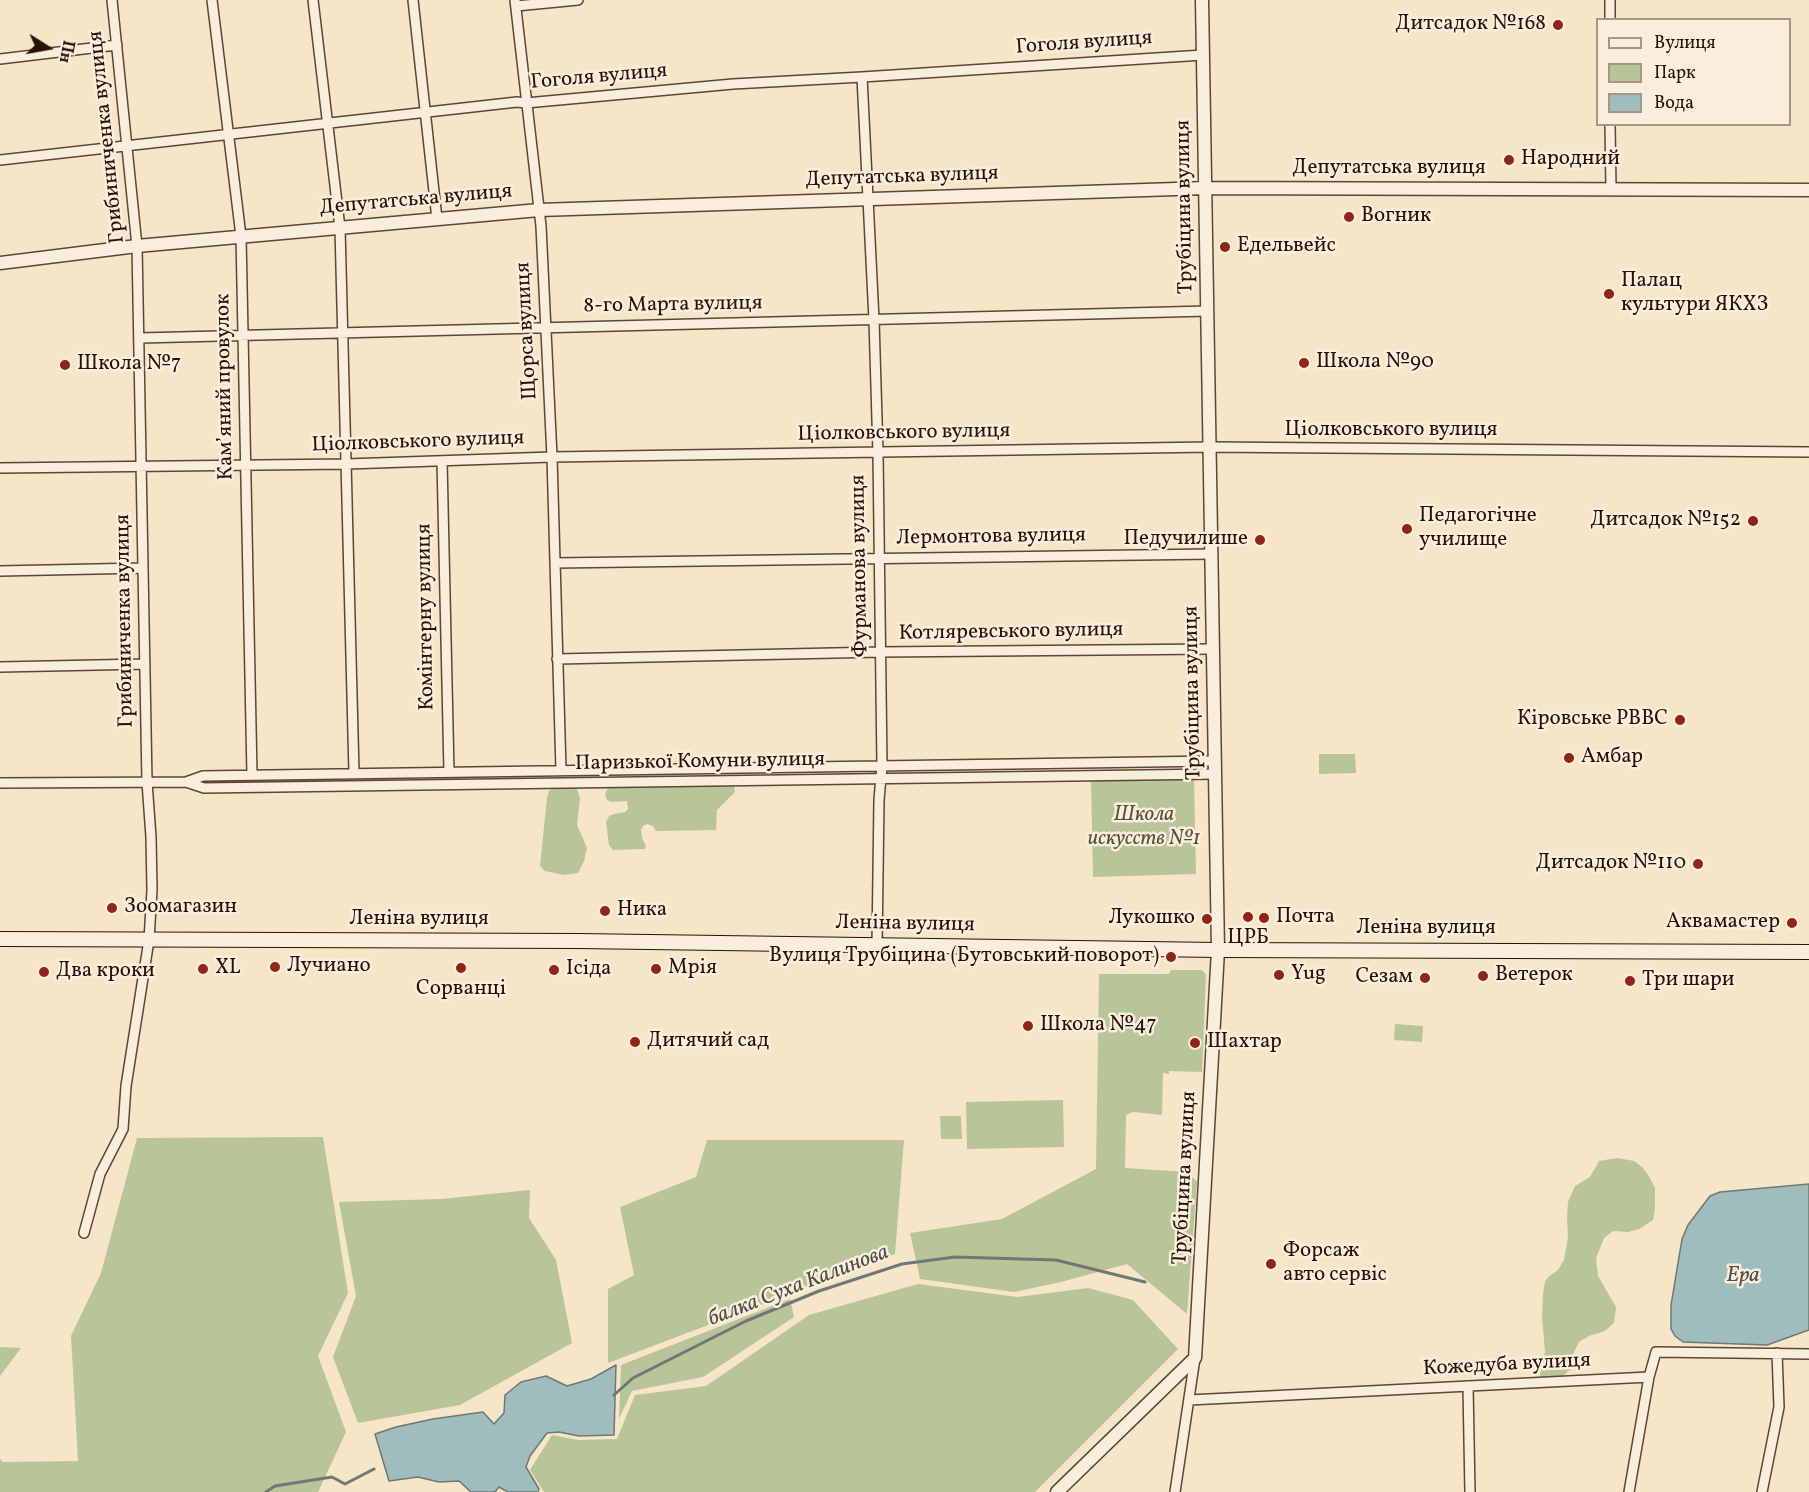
<!DOCTYPE html>
<meta charset="utf-8">
<style>
body{margin:0}
#map{position:relative;width:1809px;height:1492px;overflow:hidden;background:#f6e5c7;font-family:Vollkorn,serif}
canvas{display:block}
.legend{position:absolute;left:1596px;top:18px;width:195px;height:108px;box-sizing:border-box;background:#f9eedb;border:2px solid #a59686;margin:0;padding:8px 10px;list-style:none;font-size:18px;color:#281106}
.legend li{display:flex;align-items:center;gap:12px;height:30px}
.legend b{width:30px;border:2px solid #a59686}
.north{position:absolute;left:18px;top:18px;width:60px;height:60px;-webkit-text-stroke:4px #f9eedb;paint-order:stroke;rotate:101deg;font-size:16px;font-weight:700;line-height:24px;text-align:center;color:#281106}
.north::after{content:'';display:block;margin:auto;width:21px;height:27px;background:#281106;clip-path:polygon(50% 0,100% 100%,50% 72%,0 100%)}
</style>
<div id="map">
<canvas width="1809" height="1492"></canvas>
<ul class="legend">
<li><b style="height:8px;background:#f9eedb"></b>Вулиця</li>
<li><b style="height:16px;background:#b8c598"></b>Парк</li>
<li><b style="height:16px;background:#9fbdbd"></b>Вода</li>
</ul>
<div class="north">Пн</div>
</div>
<script>
const ctx = document.querySelector('canvas').getContext('2d');
ctx.lineJoin = 'round';
function paint(path, color) { ctx.fillStyle = color; ctx.fill(path, 'evenodd'); }
const poly = rows => new Path2D(rows.map(r => 'M' + r).join(''));
function strokePath(path, color, width, dash) { ctx.strokeStyle = color; ctx.lineWidth = width; ctx.lineCap = dash ? 'butt' : 'round'; ctx.setLineDash(dash || []); ctx.stroke(path); }
function label(font, color, halo, rows, align = 'center') {
  ctx.font = font + ' Vollkorn,serif'; ctx.lineWidth = 5; ctx.setLineDash([]); ctx.textBaseline = 'middle'; ctx.strokeStyle = halo; ctx.fillStyle = color; for (const [text, x, y, turn = 0] of rows) {
    ctx.save(); ctx.translate(x, y); ctx.rotate((+turn || 0) * Math.PI / 180); ctx.textAlign = isNaN(turn) ? turn : align; if (halo) ctx.strokeText(text, 0, 0); ctx.fillText(text, 0, 0); ctx.restore();
  }
}
paint(poly([
 [1319,754,1355,754,1356,773,1319,774],
 [1194,779,1196,874,1093,877,1091,781],
 [734,784,735,792,717,810,716,830,656,831,653,826,647,824,643,826,641,830,642,838,646,846,645,849,613,850,609,845,606,822,609,816,614,814,625,812,628,809,627,801,611,802,607,800,605,794,608,788],
 [555,785,571,785,577,789,580,798,577,825,587,848,584,861,578,873,564,875,545,871,540,866,547,798,549,791],
 [1171,970,1202,970,1206,975,1202,1072,1169,1071,1169,1074,1163,1073,1162,1115,1133,1112,1126,1115,1125,1168,1188,1172,1197,1182,1187,1314,1127,1264,1061,1282,1014,1292,920,1279,910,1233,1002,1219,1096,1169,1099,974,1169,974],
 [1395,1024,1423,1026,1422,1042,1394,1040],
 [1063,1100,1064,1147,967,1149,966,1102],
 [940,1116,961,1116,962,1139,941,1139],
 [323,1137,348,1293,318,1356,346,1432,318,1492,0,1492,0,1459,3,1462,78,1461,71,1336,101,1273,137,1138],
 [707,1140,904,1140,895,1254,608,1363,608,1289,634,1275,620,1207,696,1177],
 [1617,1158,1634,1161,1643,1168,1650,1178,1655,1188,1655,1209,1653,1220,1639,1229,1628,1232,1613,1231,1604,1238,1596,1258,1598,1276,1616,1307,1614,1323,1605,1331,1589,1336,1579,1342,1574,1352,1571,1369,1558,1380,1541,1380,1540,1374,1545,1351,1542,1317,1543,1293,1545,1282,1548,1277,1558,1270,1564,1260,1568,1237,1567,1219,1568,1202,1575,1186,1590,1177,1599,1161],
 [530,1190,529,1218,556,1260,572,1343,460,1405,358,1423,333,1357,356,1296,339,1202,441,1199],
 [918,1284,1018,1297,1088,1288,1133,1300,1178,1349,1035,1492,544,1492,530,1470,552,1435,578,1440,617,1439,635,1395,706,1386,809,1315],
 [790,1299,794,1317,703,1377,632,1391,619,1419,621,1365],
 [0,1347,21,1348,0,1376]
]), '#b8c598');
const water = poly([
 [1809,1184,1809,1330,1767,1345,1683,1342,1675,1336,1671,1329,1671,1305,1682,1239,1688,1225,1710,1196,1720,1192,1809,1184],
 [616,1365,614,1435,579,1436,559,1432,547,1433,530,1456,526,1467,539,1489,538,1492,508,1492,499,1487,495,1492,471,1492,459,1481,439,1482,418,1477,389,1481,375,1434,396,1427,433,1419,483,1412,494,1424,504,1413,505,1395,521,1382,546,1376,567,1386,591,1379,616,1365]
]);
paint(water, '#9fbdbd');
strokePath(water, '#6f7874', 1.5);
strokePath(poly([
 [614,1395,633,1378,746,1321,819,1291,902,1264,955,1257,1056,1260,1145,1282],
 [266,1492,275,1486,332,1477,345,1484,374,1469]
]), '#6f7874', 3);
const minor = poly([
 [212,0,241,236,252,775],
 [313,0,340,228,354,773],
 [413,0,437,219],
 [515,0,541,226,552,457,561,770],
 [1610,0,1610,20],
 [516,6,578,0],
 [0,59,117,45],
 [862,77,874,320,878,453,882,766,879,800,877,946],
 [1610,124,1611,189],
 [0,160,517,102,526,103,733,84,862,77,1203,55],
 [140,338,1208,311],
 [442,461,449,772],
 [0,468,347,464,552,457,1210,447,1809,452],
 [555,563,1212,554],
 [0,571,143,568],
 [557,659,880,652,1213,649],
 [0,667,145,664],
 [186,782,204,788,1215,774],
 [0,783,186,782,203,776,1215,761],
 [84,1233,100,1174,123,1129,126,1086,149,940,152,890,151,837,147,782,137,246,112,0],
 [1468,1386,1470,1492],
 [1189,1400,1649,1377,1656,1352,1809,1354],
 [1175,1492,1195,1358],
 [1629,1492,1649,1377],
 [1762,1492,1779,1407,1777,1353]
]);
const tertiary = poly([
 [0,263,137,246,539,210,1206,188,1809,190],
 [1057,1492,1195,1358,1218,950,1202,0]
]);
const secondary = poly([
 [0,939,578,941,1218,950,1809,952]
]);
strokePath(minor, '#5c4636', 12);
strokePath(tertiary, '#5c4636', 15);
strokePath(secondary, '#281106', 16);
strokePath(minor, '#f9eedb', 9);
strokePath(tertiary, '#f9eedb', 12);
strokePath(secondary, '#f9eedb', 14);
for (const [x, y, r, color] of [
 [1558,25,6,"#8f2418"],
 [1509,160,6,"#8f2418"],
 [1349,217,6,"#8f2418"],
 [1225,247,6,"#8f2418"],
 [1609,294,6,"#8f2418"],
 [1304,363,6,"#8f2418"],
 [65,365,6,"#8f2418"],
 [1753,521,6,"#8f2418"],
 [1407,529,6,"#8f2418"],
 [1260,540,6,"#8f2418"],
 [1680,720,6,"#8f2418"],
 [1569,758,6,"#8f2418"],
 [1698,864,6,"#8f2418"],
 [112,908,6,"#8f2418"],
 [605,911,6,"#8f2418"],
 [1248,917,6,"#8f2418"],
 [1264,918,6,"#8f2418"],
 [1207,919,6,"#8f2418"],
 [1792,923,6,"#8f2418"],
 [1171,957,6,"#8f2418"],
 [275,967,6,"#8f2418"],
 [461,968,6,"#8f2418"],
 [203,969,6,"#8f2418"],
 [656,969,6,"#8f2418"],
 [554,970,6,"#8f2418"],
 [44,972,6,"#8f2418"],
 [1279,975,6,"#8f2418"],
 [1483,976,6,"#8f2418"],
 [1425,978,6,"#8f2418"],
 [1630,981,6,"#8f2418"],
 [1028,1026,6,"#8f2418"],
 [635,1042,6,"#8f2418"],
 [1195,1043,6,"#8f2418"],
 [1271,1264,6,"#8f2418"]
]) { const dot = new Path2D(); dot.arc(x, y, r, 0, 2 * Math.PI); ctx.fillStyle = color; ctx.fill(dot); strokePath(dot, '#f9eedb', 2); }
label('21px', '#281106', '#f9eedb', [
 ["Дитсадок №168",1546,25,"right"],
 ["Народний",1521,160],
 ["Вогник",1361,217],
 ["Едельвейс",1237,247],
 ["Палац",1621,282],
 ["культури ЯКХЗ",1621,306],
 ["Школа №90",1316,363],
 ["Школа №7",77,365],
 ["Педагогічне",1419,517],
 ["училище",1419,541],
 ["Дитсадок №152",1741,521,"right"],
 ["Педучилише",1248,540,"right"],
 ["Кіровське РВВС",1668,720,"right"],
 ["Амбар",1581,758],
 ["Дитсадок №110",1686,864,"right"],
 ["Зоомагазин",124,908],
 ["Ника",617,911],
 ["Почта",1276,918],
 ["Лукошко",1195,919,"right"],
 ["Аквамастер",1780,923,"right"],
 ["ЦРБ",1248,939,"center"],
 ["Вулиця Трубіцина (Бутовський поворот)",1159,957,"right"],
 ["Лучиано",287,967],
 ["XL",215,969],
 ["Мрія",668,969],
 ["Ісіда",566,970],
 ["Два кроки",56,972],
 ["Yug",1291,975],
 ["Ветерок",1495,976],
 ["Сезам",1413,978,"right"],
 ["Три шари",1642,981],
 ["Сорванці",461,990,"center"],
 ["Школа №47",1040,1026],
 ["Дитячий сад",647,1042],
 ["Шахтар",1207,1043],
 ["Форсаж",1283,1252],
 ["авто сервіс",1283,1276]
], 'left');
label('21px', '#281106', '#f9eedb', [
 ["Гоголя вулиця",1084,44,-4],
 ["Гоголя вулиця",599,78,-5],
 ["Грибиниченка вулиця",108,137,-96],
 ["Депутатська вулиця",1389,169],
 ["Депутатська вулиця",902,178,-2],
 ["Депутатська вулиця",416,201,-5],
 ["Трубіцина вулиця",1186,207,-91],
 ["8-го Марта вулиця",673,306,-1],
 ["Щорса вулиця",528,331,-93],
 ["Кам’яний провулок",226,387,-91],
 ["Ціолковського вулиця",1391,431],
 ["Ціолковського вулиця",904,434,-1],
 ["Ціолковського вулиця",418,443,-2],
 ["Лермонтова вулиця",991,538,-1],
 ["Фурманова вулиця",861,566,-91],
 ["Комінтерну вулиця",427,617,-91],
 ["Грибиниченка вулиця",126,621,-91],
 ["Котляревського вулиця",1011,633,-1],
 ["Трубіцина вулиця",1194,693,-91],
 ["Паризької Комуни вулиця",700,763,-1],
 ["Леніна вулиця",419,920],
 ["Леніна вулиця",905,925,1],
 ["Леніна вулиця",1426,929],
 ["Трубіцина вулиця",1186,1178,-87],
 ["Кожедуба вулиця",1507,1366,-3]
]);
label('italic 21px', '#5a5039', '#f9eedb', [
 ["Школа",1144,816],
 ["искусств №1",1144,840]
]);
label('italic 22px', '#524d46', '#f9eedb', [
 ["Ера",1743,1277],
 ["балка Суха Калинова",799,1287,-21]
]);
</script>
